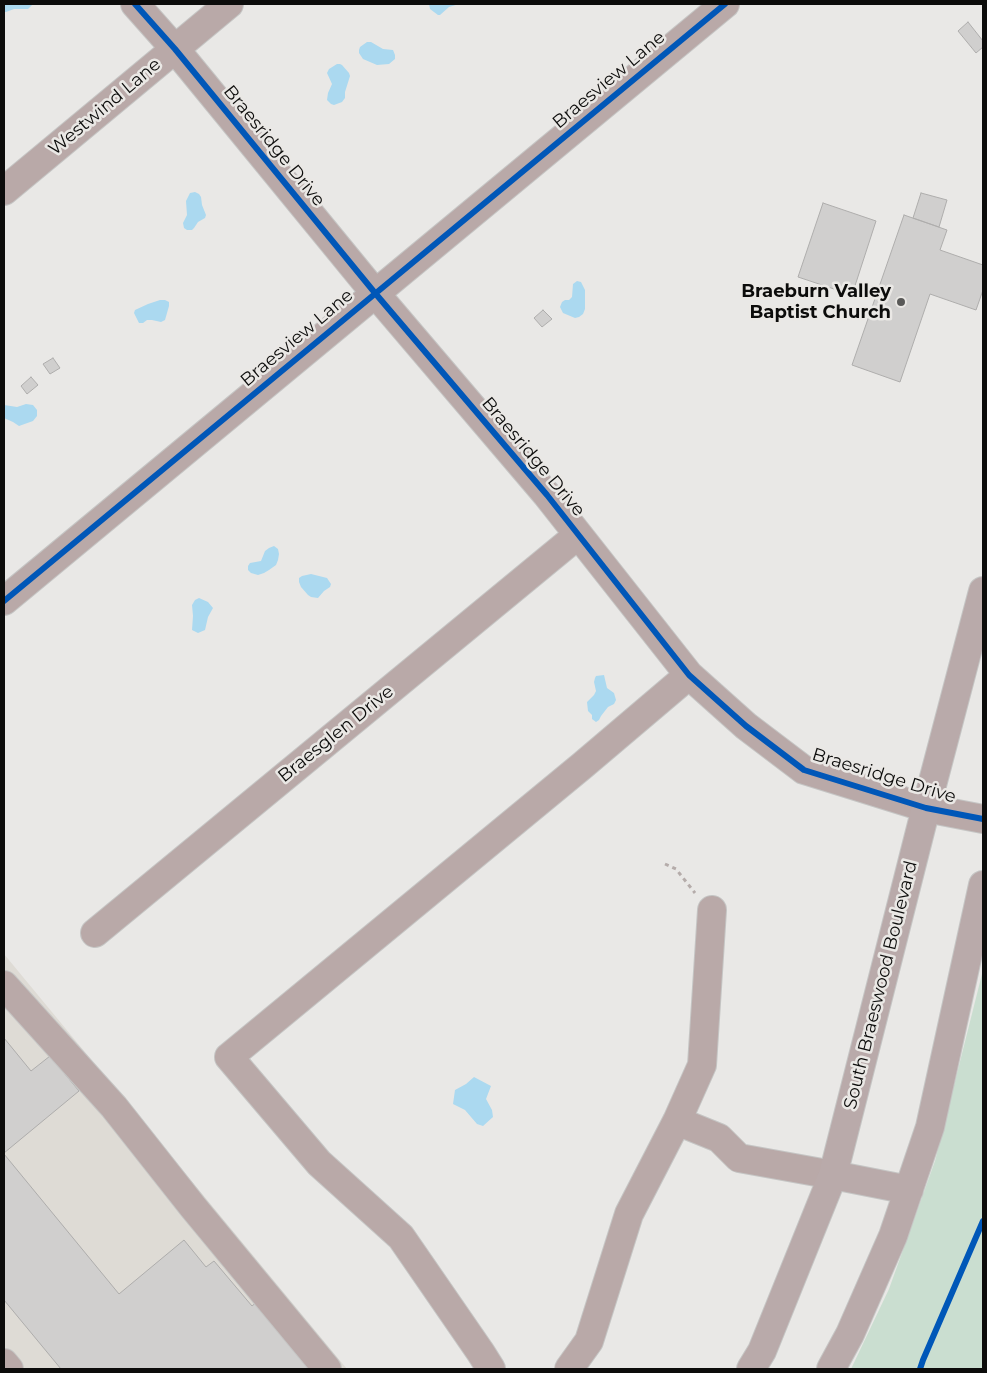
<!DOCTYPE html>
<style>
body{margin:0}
#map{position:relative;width:987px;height:1373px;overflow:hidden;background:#e9e8e6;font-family:Montserrat,sans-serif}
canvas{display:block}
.frame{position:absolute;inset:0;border:5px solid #0c0c0b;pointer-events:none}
</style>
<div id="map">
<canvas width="987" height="1373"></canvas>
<div class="frame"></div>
</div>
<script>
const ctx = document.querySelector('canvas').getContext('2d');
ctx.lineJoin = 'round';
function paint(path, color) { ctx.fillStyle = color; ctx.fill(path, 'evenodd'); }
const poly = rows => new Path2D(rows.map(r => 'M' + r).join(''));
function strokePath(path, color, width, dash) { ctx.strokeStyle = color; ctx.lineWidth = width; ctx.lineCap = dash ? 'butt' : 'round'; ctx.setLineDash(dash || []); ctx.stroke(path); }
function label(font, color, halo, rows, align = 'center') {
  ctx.font = font + ' Montserrat,sans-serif'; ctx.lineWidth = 5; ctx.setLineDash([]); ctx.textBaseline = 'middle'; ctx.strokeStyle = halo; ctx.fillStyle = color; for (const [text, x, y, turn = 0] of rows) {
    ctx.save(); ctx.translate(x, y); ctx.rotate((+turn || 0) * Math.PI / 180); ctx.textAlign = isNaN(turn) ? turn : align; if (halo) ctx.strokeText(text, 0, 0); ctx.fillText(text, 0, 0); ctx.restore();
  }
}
paint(poly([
 [4,954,132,1109,347,1369,4,1369]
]), '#dedbd5');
paint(poly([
 [983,970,983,1369,851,1369,889,1289,935,1161]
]), '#caded0');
paint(poly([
 [4,4,33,4,28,9,14,9,6,12,4,12],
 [429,4,459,4,449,7,440,15,438,15,430,9],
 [367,42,371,42,383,49,393,50,395,55,395,59,389,64,377,65,363,59,359,53,359,50,360,47],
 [337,64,340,64,342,65,349,73,350,76,345,92,345,98,342,102,334,105,331,104,327,100,328,93,332,84,327,73,329,69],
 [195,192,199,194,201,197,202,205,206,215,205,218,198,222,194,228,192,230,187,230,184,228,183,223,187,215,186,201,190,193],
 [577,281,581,282,585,290,585,309,583,314,579,317,575,318,563,313,560,307,562,302,565,300,569,300,572,297,573,284],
 [160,300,165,300,169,302,169,306,165,320,161,322,152,320,147,320,143,323,139,323,134,313,135,310,148,304],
 [26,404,33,405,37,410,37,416,33,421,19,426,13,422,4,418,4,405,17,407],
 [274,546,278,549,279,554,278,560,276,565,269,570,264,573,258,575,251,573,248,570,248,566,250,563,261,561,265,551,269,548],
 [311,574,327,578,331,584,330,587,324,591,318,598,311,597,308,595,301,587,299,582,299,578,302,576],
 [199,598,208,602,213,608,208,617,205,630,198,633,192,630,193,616,192,605,195,600],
 [604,675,607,688,614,693,616,700,614,704,608,707,601,716,599,720,596,722,592,719,592,715,588,711,587,702,594,695,596,691,594,682,595,678,596,676],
 [474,1077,491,1086,486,1099,492,1110,493,1117,483,1126,477,1124,465,1110,453,1104,455,1090,466,1084]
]), '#abd9f0');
const building = poly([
 [968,22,983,41,983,47,976,53,958,31,968,22],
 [921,193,947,200,939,227,913,218,921,193],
 [823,203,876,221,852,295,798,277,823,203],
 [904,215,947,230,940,250,983,265,983,290,976,310,930,294,900,382,852,365,904,215],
 [543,310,552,319,542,327,534,318,543,310],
 [53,358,60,368,50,374,43,364,53,358],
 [31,377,38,385,27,394,21,386,31,377],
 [4,1038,31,1071,50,1056,79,1091,4,1153,4,1038],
 [4,1154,119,1294,184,1240,206,1267,214,1261,252,1306,258,1301,315,1369,61,1369,4,1300,4,1154]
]);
paint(building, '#d0cfce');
strokePath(building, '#aeadac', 1);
const minor = poly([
 [135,4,175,49,375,293,547,495,689,675,746,726,804,770,926,808,983,819],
 [4,191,229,4],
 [4,601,725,4],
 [95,933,578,535],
 [4,985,114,1107,193,1207,327,1369],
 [677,1121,719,1138,739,1158,833,1175],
 [4,1363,9,1369],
 [491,1369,481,1353,401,1237,319,1163,229,1057,583,765,689,675],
 [569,1369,589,1341,629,1214,677,1121,702,1065,712,910]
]);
const major = poly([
 [833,1175,909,1190],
 [751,1369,762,1351,833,1175,926,808,983,591],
 [831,1369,850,1334,893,1236,930,1127,983,885]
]);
strokePath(minor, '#c5c5c4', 30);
strokePath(major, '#c5c5c4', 30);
strokePath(poly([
 [665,864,676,869,695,893]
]), '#b5acaa', 3, [4, 4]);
strokePath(minor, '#b9a9a8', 28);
strokePath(major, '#b9aaaa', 28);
strokePath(poly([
 [135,4,175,49,375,293,547,495,689,675,746,726,804,770,926,808,983,819],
 [4,601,725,4],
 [920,1369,923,1360,983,1221]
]), '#0057b8', 6);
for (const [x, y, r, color] of [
 [901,302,5,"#595958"]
]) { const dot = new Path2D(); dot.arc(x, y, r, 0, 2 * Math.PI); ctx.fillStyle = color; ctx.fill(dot); strokePath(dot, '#eae8e5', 2); }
label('18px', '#0c0c0b', '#eae8e5', [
 ["Braesview Lane",609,80,-40],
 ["Westwind Lane",105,107,-40],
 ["Braesridge Drive",274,146,51],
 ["Braesview Lane",297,338,-40],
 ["Braesridge Drive",533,457,50],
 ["Braesglen Drive",336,734,-39],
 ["Braesridge Drive",884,776,17],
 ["South Braeswood Boulevard",881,985,-76]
]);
label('bold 18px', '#0c0c0b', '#eae8e5', [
 ["Braeburn Valley",891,292],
 ["Baptist Church",891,313]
], 'right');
</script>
